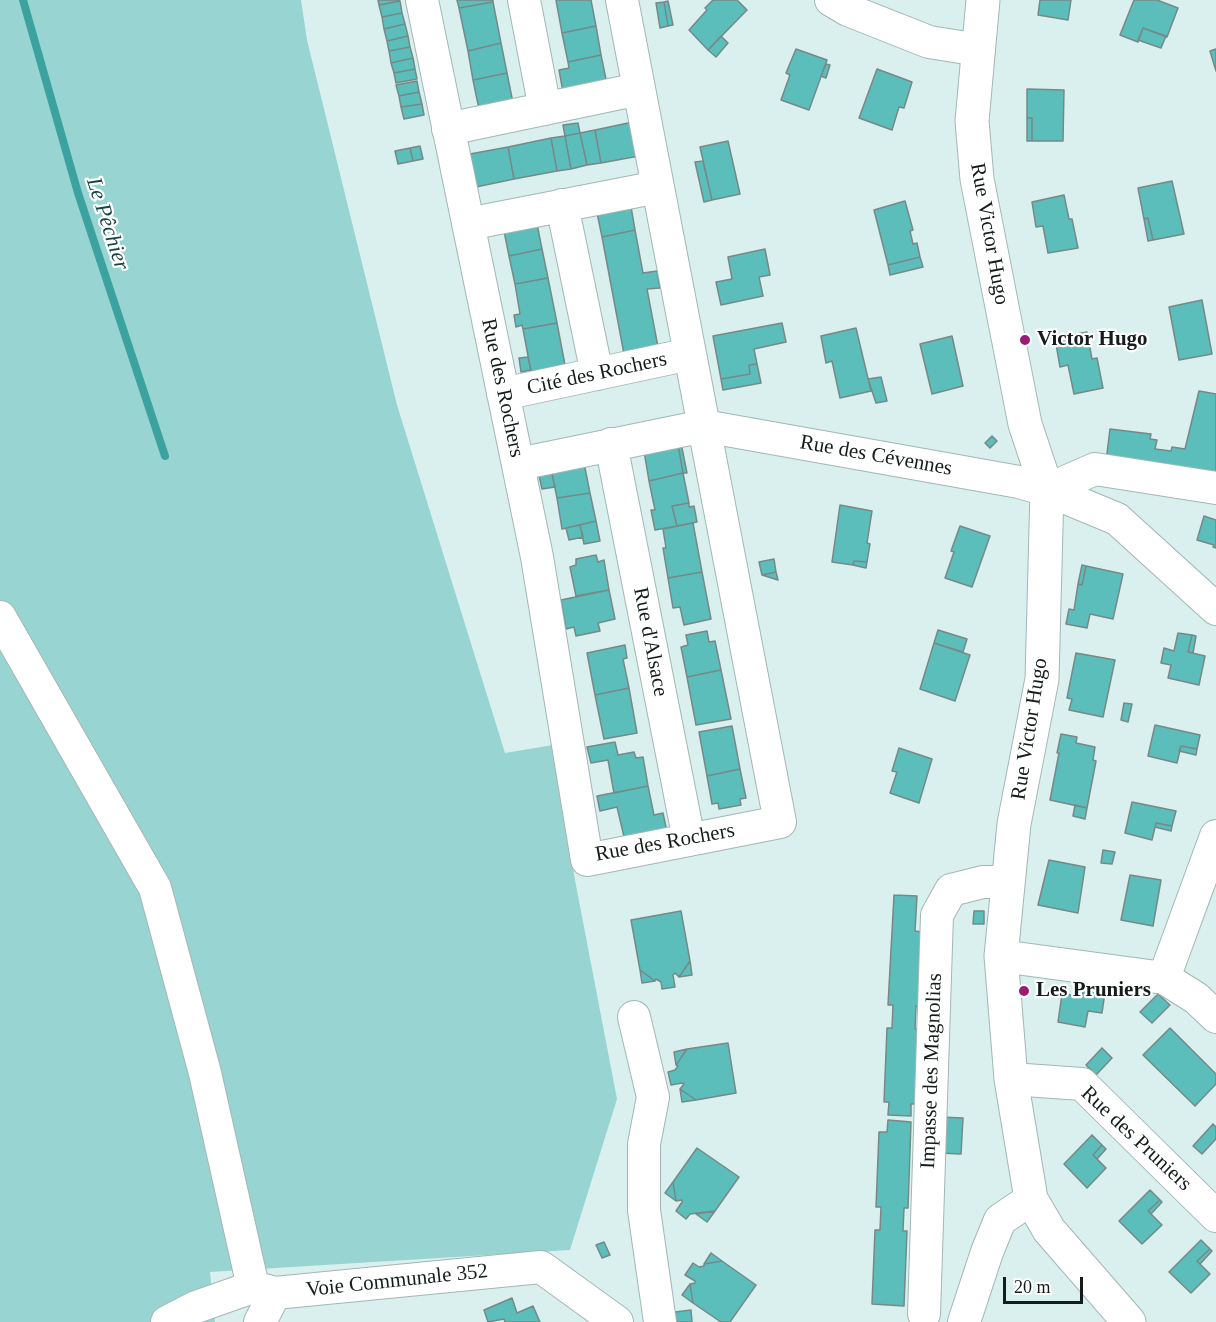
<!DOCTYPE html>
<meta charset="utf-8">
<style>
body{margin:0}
#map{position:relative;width:1216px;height:1322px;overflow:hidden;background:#daf0ee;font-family:Georgia,serif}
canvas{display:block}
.scale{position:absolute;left:1003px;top:1277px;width:80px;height:27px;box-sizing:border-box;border:3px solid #151c1c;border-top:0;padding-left:8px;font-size:18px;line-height:21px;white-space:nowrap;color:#151c1c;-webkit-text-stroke:4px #fff;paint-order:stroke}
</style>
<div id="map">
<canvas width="1216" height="1322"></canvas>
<div class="scale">20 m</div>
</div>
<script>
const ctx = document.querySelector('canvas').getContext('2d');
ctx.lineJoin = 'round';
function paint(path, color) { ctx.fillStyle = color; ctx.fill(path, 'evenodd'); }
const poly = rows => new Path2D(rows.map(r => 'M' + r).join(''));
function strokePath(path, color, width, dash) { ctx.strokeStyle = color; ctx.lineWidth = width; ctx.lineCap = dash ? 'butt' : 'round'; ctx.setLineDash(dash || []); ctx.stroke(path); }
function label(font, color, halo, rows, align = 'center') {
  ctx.font = font + ' Georgia,serif'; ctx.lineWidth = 4.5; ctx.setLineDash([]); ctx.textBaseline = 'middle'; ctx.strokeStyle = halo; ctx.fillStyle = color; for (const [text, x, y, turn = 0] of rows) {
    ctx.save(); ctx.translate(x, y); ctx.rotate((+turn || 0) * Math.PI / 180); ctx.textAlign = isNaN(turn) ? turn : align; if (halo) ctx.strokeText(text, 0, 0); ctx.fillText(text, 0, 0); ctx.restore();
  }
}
paint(poly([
 [0,0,301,0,307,40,397,405,505,753,553,745,575,880,617,1099,570,1250,210,1272,215,1322,0,1322]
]), '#98d5d2');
strokePath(poly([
 [23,0,78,193,165,456]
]), '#3ca29f', 8);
const building = poly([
 [378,0,399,0,400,1,379,5,378,0],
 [457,0,493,0,493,2,459,8,457,0],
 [556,0,591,0,596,26,562,33,556,0],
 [713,0,737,0,747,10,708,50,689,30,707,10,705,8,713,0],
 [1040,0,1071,0,1068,20,1038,15,1040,0],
 [1134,0,1157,0,1178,8,1167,37,1143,28,1138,42,1120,35,1134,0],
 [400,1,402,13,382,17,379,5,400,1],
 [668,1,673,25,668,26,664,2,668,1],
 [493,2,501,43,468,51,459,8,493,2],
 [664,2,668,26,660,28,656,3,664,2],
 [402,13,405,24,384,29,382,17,402,13],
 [405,24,408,36,387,41,384,29,405,24],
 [596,26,601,55,568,62,562,33,596,26],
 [1143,28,1166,36,1161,48,1138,40,1143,28],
 [408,36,410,47,389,51,387,41,408,36],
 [721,36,728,43,716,57,708,50,721,36],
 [501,43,507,73,473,80,468,51,501,43],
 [410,47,413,58,391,63,389,51,410,47],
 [796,49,827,60,809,110,781,100,790,75,786,73,796,49],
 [1216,49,1216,71,1210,51,1216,49],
 [601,55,607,84,563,92,559,70,569,68,568,62,601,55],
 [413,58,415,69,394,73,391,63,413,58],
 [826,64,830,65,826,78,821,76,826,64],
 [415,69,417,79,396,83,394,73,415,69],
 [877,69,912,82,904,108,899,107,892,130,859,118,877,69],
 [507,73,513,103,479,109,473,80,507,73],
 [417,81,419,92,399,96,396,85,417,81],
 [1027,89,1064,90,1063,141,1032,141,1032,118,1027,118,1027,89],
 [419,92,422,104,401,107,399,96,419,92],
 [422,104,424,115,404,119,401,107,422,104],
 [1027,118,1032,118,1032,141,1027,141,1027,118],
 [633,122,639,156,601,163,595,130,633,122],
 [578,123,580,133,565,136,563,125,578,123],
 [595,130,601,163,587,165,580,133,595,130],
 [580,133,587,165,571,169,565,136,580,133],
 [565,136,571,169,557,171,551,138,565,136],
 [551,138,557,171,514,179,508,147,551,138],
 [728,141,740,194,712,200,700,147,728,141],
 [420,146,423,159,413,161,410,148,420,146],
 [508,147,514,179,476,187,470,154,508,147],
 [410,148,413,161,398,164,395,151,410,148],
 [703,161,712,200,704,202,695,162,703,161],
 [1172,181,1184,234,1153,240,1148,218,1144,219,1138,188,1172,181],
 [1064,195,1069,219,1072,219,1078,248,1048,253,1043,226,1036,227,1032,202,1064,195],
 [630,201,635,230,602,237,596,208,630,201],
 [905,201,913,230,910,231,913,244,917,243,920,257,888,265,874,210,905,201],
 [1148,218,1153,240,1148,241,1144,219,1148,218],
 [536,219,542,249,509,256,503,226,536,219],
 [635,230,643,273,657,271,660,288,647,289,658,347,624,354,602,237,635,230],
 [542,249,548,278,515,284,509,256,542,249],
 [765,249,770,275,759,277,763,296,721,305,716,282,732,279,728,257,765,249],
 [920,257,923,267,890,275,888,265,920,257],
 [548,278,557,323,523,329,522,325,516,327,514,315,520,314,515,284,548,278],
 [1202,300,1212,354,1179,360,1169,307,1202,300],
 [557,323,565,365,531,372,523,329,557,323],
 [782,323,786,342,754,349,757,364,749,365,750,374,721,379,713,336,782,323],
 [856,328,871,391,840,398,832,361,826,363,821,336,856,328],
 [1087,332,1092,359,1097,358,1103,388,1074,394,1068,365,1060,367,1055,338,1087,332],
 [952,336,963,386,932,394,920,344,952,336],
 [528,357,531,370,521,372,519,358,528,357],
 [757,364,761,383,723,390,721,379,750,374,749,365,757,364],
 [881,377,887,401,876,403,868,379,881,377],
 [1199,391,1216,394,1216,473,1106,461,1110,429,1151,434,1150,439,1157,440,1155,449,1171,451,1172,447,1185,449,1199,391],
 [992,436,997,441,990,448,985,443,992,436],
 [681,443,687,473,683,473,678,444,681,443],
 [678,444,683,473,649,481,644,451,678,444],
 [584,463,590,493,557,498,551,469,584,463],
 [551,469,555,487,542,489,539,476,543,471,551,469],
 [683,473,689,503,672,506,677,526,655,530,651,510,655,510,649,481,683,473],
 [590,493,596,521,562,529,557,498,590,493],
 [689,503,689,507,694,506,697,522,677,526,672,506,689,503],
 [840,505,872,511,867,543,870,544,867,562,854,561,853,565,832,562,840,505],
 [1204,516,1216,520,1216,548,1213,547,1214,545,1197,540,1204,516],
 [596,521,600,541,584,544,580,525,596,521],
 [693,523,702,572,668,578,663,548,666,548,663,529,693,523],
 [580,525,583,537,569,540,566,528,580,525],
 [960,526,990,536,972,587,945,578,954,552,951,551,960,526],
 [596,555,598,562,604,560,609,590,576,596,570,567,576,565,576,559,596,555],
 [774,559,776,572,762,575,759,562,774,559],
 [854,561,867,562,866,568,853,565,854,561],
 [1082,565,1086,566,1082,585,1078,584,1082,565],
 [1086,566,1123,574,1113,619,1090,614,1087,628,1066,624,1069,609,1074,610,1078,584,1082,585,1086,566],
 [702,572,711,619,684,625,680,607,673,608,668,578,702,572],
 [776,572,778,580,762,575,776,572],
 [609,590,615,619,598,623,600,631,576,636,574,627,566,629,561,600,609,590],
 [938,630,967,639,963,652,934,643,938,630],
 [707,631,709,642,715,641,721,670,687,677,681,647,688,645,686,635,707,631],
 [1178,633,1192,635,1188,652,1205,656,1199,685,1168,678,1171,665,1161,663,1164,648,1174,651,1178,633],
 [1192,635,1196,636,1193,653,1188,652,1192,635],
 [934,643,970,655,955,701,920,689,934,643],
 [625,645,627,658,623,659,629,688,595,695,587,653,625,645],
 [1076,653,1115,660,1103,717,1069,710,1072,699,1067,698,1076,653],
 [721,670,731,719,696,725,687,677,721,670],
 [629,688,637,733,604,739,595,695,629,688],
 [1124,703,1132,704,1128,722,1121,720,1124,703],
 [1155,725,1200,735,1197,749,1181,746,1177,763,1148,756,1155,725],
 [732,726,740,769,707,776,699,732,732,726],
 [1061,734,1077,737,1076,743,1095,747,1093,760,1096,761,1087,808,1050,800,1059,753,1057,753,1061,734],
 [615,742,618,755,634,752,636,758,643,757,648,786,614,793,608,760,591,763,587,747,615,742],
 [1181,746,1197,749,1196,755,1179,751,1181,746],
 [899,748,932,759,919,803,890,793,897,772,892,771,899,748],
 [740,769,746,798,740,799,741,805,719,809,718,803,712,804,707,776,740,769],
 [648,786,654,815,663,813,667,832,625,841,617,807,600,811,597,796,648,786],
 [1132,802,1176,811,1172,826,1156,823,1152,840,1125,833,1132,802],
 [1075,805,1087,808,1085,819,1073,816,1075,805],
 [1156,823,1172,826,1171,831,1155,827,1156,823],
 [1103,850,1115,852,1112,864,1101,863,1103,850],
 [1049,860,1085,867,1078,913,1038,905,1049,860],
 [1130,875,1161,880,1153,926,1121,920,1130,875],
 [894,895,917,896,915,931,923,932,920,1007,916,1006,915,1029,919,1029,916,1104,911,1104,911,1116,888,1115,889,1102,884,1102,887,1028,892,1028,893,1005,888,1005,894,895],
 [681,911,690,961,679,977,675,973,673,975,675,987,662,989,661,982,656,979,655,981,640,970,631,920,681,911],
 [974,911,984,911,984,924,973,924,974,911],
 [690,961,692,975,679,977,690,961],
 [640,970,655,981,642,983,640,970],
 [1089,983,1106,985,1102,1013,1088,1011,1085,1027,1058,1022,1062,994,1082,996,1084,987,1089,988,1089,983],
 [1158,994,1170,1005,1152,1023,1140,1012,1158,994],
 [1170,1028,1216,1074,1216,1084,1195,1106,1143,1055,1170,1028],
 [728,1043,736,1093,696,1100,680,1089,684,1084,682,1083,671,1085,668,1072,675,1070,678,1066,676,1065,687,1049,728,1043],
 [1102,1048,1112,1058,1096,1075,1086,1065,1102,1048],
 [687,1049,676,1065,674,1052,687,1049],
 [680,1089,696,1100,682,1102,680,1089],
 [940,1117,963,1118,961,1154,939,1153,940,1117],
 [888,1120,911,1122,908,1208,904,1208,903,1231,907,1231,904,1306,872,1304,875,1230,880,1230,881,1207,876,1207,879,1132,887,1132,888,1120],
 [1213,1124,1216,1127,1216,1139,1202,1154,1193,1146,1213,1124],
 [1092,1135,1102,1145,1093,1155,1106,1168,1087,1188,1064,1164,1092,1135],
 [1102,1145,1106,1149,1097,1159,1093,1155,1102,1145],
 [697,1148,739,1177,715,1211,690,1214,686,1219,676,1211,682,1202,682,1200,676,1201,673,1182,697,1148],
 [673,1182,676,1201,665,1193,673,1182],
 [1150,1190,1160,1200,1148,1211,1162,1225,1142,1244,1119,1221,1150,1190],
 [1160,1200,1162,1202,1151,1214,1148,1211,1160,1200],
 [715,1211,707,1222,696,1214,715,1211],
 [1201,1240,1210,1249,1197,1261,1210,1274,1191,1293,1169,1272,1201,1240],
 [604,1242,610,1255,602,1258,596,1245,604,1242],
 [1210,1249,1212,1251,1200,1264,1197,1261,1210,1249],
 [711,1253,722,1261,704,1264,711,1253],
 [722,1261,756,1285,730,1322,721,1322,693,1303,690,1284,695,1283,695,1281,685,1275,693,1263,699,1267,704,1266,704,1264,722,1261],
 [690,1284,693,1303,682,1295,690,1284],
 [512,1298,517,1313,533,1306,540,1322,505,1322,504,1319,488,1322,484,1310,512,1298],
 [691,1310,692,1322,676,1322,675,1312,691,1310]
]);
paint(building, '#5cbebb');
strokePath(building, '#758988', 1.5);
const minor = poly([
 [422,0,537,557,587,860,780,822,622,0],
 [524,0,545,109],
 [831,0,848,10,929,42,979,50],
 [448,129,639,89],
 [562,205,597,374],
 [468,224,658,187],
 [503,394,690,354],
 [611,444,689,840],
 [519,464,704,426,1019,482,1047,490,1117,519,1216,609],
 [1047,490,1095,469,1216,488],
 [0,617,155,888,205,1073,253,1287],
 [1001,956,1164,978,1196,998,1216,1017],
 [1164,978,1216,836],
 [634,1017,653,1097,644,1144,644,1210,660,1322],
 [1011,1079,1082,1084,1216,1216],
 [924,1314,937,915,951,890,983,882,1008,882],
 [167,1322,196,1307,253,1287,275,1293,541,1267,617,1322],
 [260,1322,275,1293],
 [964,1322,987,1252,1000,1220,1031,1199]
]);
const tertiary = poly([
 [983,0,972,121,977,179,1025,424,1047,490,1042,679,1014,824,1001,956,1011,1079,1031,1199,1049,1230,1129,1322]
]);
strokePath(minor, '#a2b7b5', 34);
strokePath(tertiary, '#a2b7b5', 35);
strokePath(minor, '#fff', 32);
strokePath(tertiary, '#fff', 33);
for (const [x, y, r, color] of [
 [1025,340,6,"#981c75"],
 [1024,991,6,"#981c75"]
]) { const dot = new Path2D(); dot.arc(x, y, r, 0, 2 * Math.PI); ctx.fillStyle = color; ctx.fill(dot); strokePath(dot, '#fff', 2); }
label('21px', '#151c1c', '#fff', [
 ["Rue Victor Hugo",989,234,80],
 ["Cité des Rochers",597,374,-12],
 ["Rue des Rochers",502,388,78],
 ["Rue des Cévennes",876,456,10],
 ["Rue d'Alsace",650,642,79],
 ["Rue Victor Hugo",1030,729,-81],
 ["Rue des Rochers",665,843,-10],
 ["Impasse des Magnolias",932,1071,-88],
 ["Rue des Pruniers",1136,1139,43],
 ["Voie Communale 352",397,1281,-6]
]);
label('bold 21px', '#151c1c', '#fff', [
 ["Victor Hugo",1037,340],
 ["Les Pruniers",1036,991]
], 'left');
label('italic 22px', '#154341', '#fff', [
 ["Le Pêchier",107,224,72]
]);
</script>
